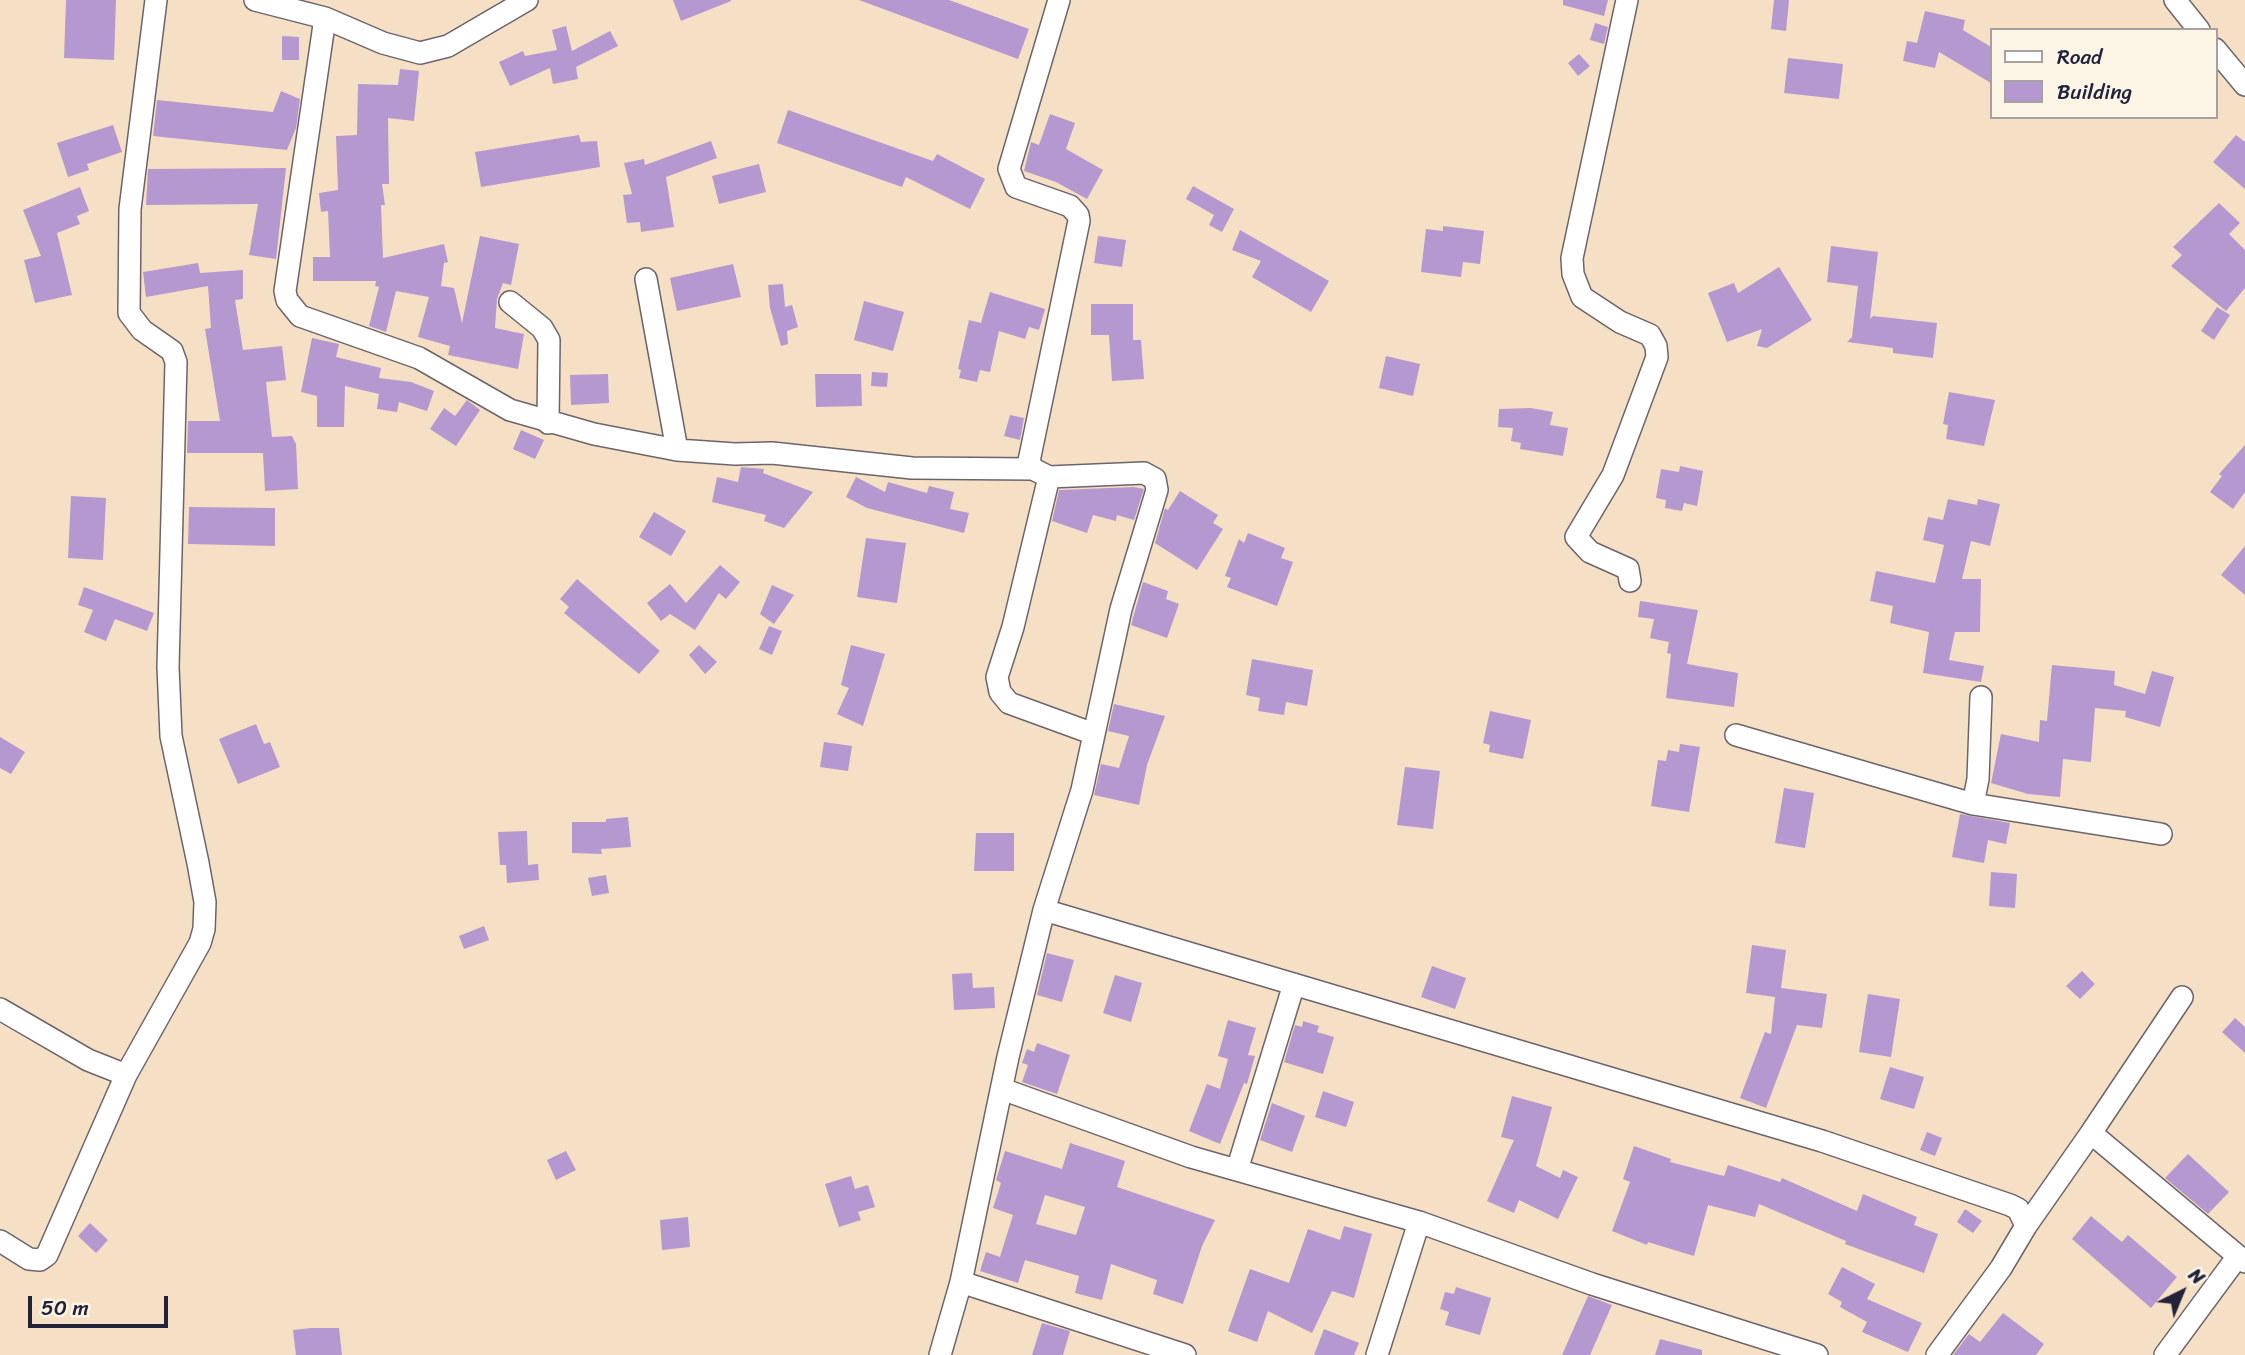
<!DOCTYPE html>
<style>
body{margin:0}
#map{position:relative;width:2245px;height:1355px;overflow:hidden;background:#f6e0c5;font-family:Sriracha,sans-serif}
canvas{display:block}
.legend{position:absolute;left:1990px;top:28px;width:228px;height:91px;box-sizing:border-box;background:#fcf5e5;border:2px solid #a5a1a1;margin:0;padding:9px 12px;list-style:none;font-size:21px;color:#22223b}
.legend li{display:flex;align-items:center;gap:14px;height:35px}
.legend b{width:35px;border:2px solid #a5a1a1}
.north{position:absolute;left:2147px;top:1257px;width:70px;height:70px;-webkit-text-stroke:5px #fcf5e5;paint-order:stroke;rotate:43deg;font-size:19px;font-weight:700;line-height:28px;text-align:center;color:#22223b}
.north::after{content:'';display:block;margin:auto;width:24px;height:32px;background:#22223b;clip-path:polygon(50% 0,100% 100%,50% 72%,0 100%)}
.scale{position:absolute;left:28px;top:1296px;width:140px;height:32px;box-sizing:border-box;border:4px solid #22223b;border-top:0;padding-left:9px;font-size:21px;line-height:24px;white-space:nowrap;color:#22223b;-webkit-text-stroke:5px #fcf5e5;paint-order:stroke}
</style>
<div id="map">
<canvas width="2245" height="1355"></canvas>
<ul class="legend">
<li><b style="height:9px;background:#fff"></b>Road</li>
<li><b style="height:19px;background:#b598cf"></b>Building</li>
</ul>
<div class="north">N</div>
<div class="scale">50 m</div>
</div>
<script>
const ctx = document.querySelector('canvas').getContext('2d');
ctx.lineJoin = 'round';
function paint(path, color) { ctx.fillStyle = color; ctx.fill(path, 'evenodd'); }
const poly = rows => new Path2D(rows.map(r => 'M' + r).join(''));
function strokePath(path, color, width, dash) { ctx.strokeStyle = color; ctx.lineWidth = width; ctx.lineCap = dash ? 'butt' : 'round'; ctx.setLineDash(dash || []); ctx.stroke(path); }
paint(poly([
 [66,0,116,0,114,60,64,58],
 [673,0,731,0,731,1,681,21],
 [859,0,949,0,1029,29,1018,59],
 [1563,0,1608,0,1604,16,1563,5],
 [1774,0,1789,0,1786,31,1771,29],
 [1925,11,1965,20,1963,30,1991,47,1991,83,1939,52,1935,68,1903,61,1907,41,1917,43],
 [1595,23,1608,27,1604,44,1590,40],
 [566,26,572,51,610,31,618,46,576,67,578,79,553,84,550,68,510,86,499,62,523,51,525,56,557,50,552,30],
 [282,36,299,37,299,60,282,60],
 [1579,54,1590,66,1578,76,1568,63],
 [1788,58,1843,64,1839,99,1784,93],
 [400,69,419,71,414,121,388,118,389,184,382,184,385,205,381,205,383,258,444,244,448,262,444,263,441,286,454,288,462,323,480,236,519,244,511,285,503,283,497,299,495,328,524,334,518,369,448,355,450,346,418,337,429,297,396,291,386,332,369,326,379,287,375,286,376,281,313,281,313,257,330,257,328,211,321,212,319,193,338,190,336,136,357,135,358,84,398,85],
 [281,91,300,99,296,128,287,150,153,136,157,100,273,112],
 [788,110,933,161,937,154,985,179,970,209,906,177,902,187,777,143],
 [1050,114,1075,123,1066,149,1103,170,1087,199,1056,182,1024,171,1031,142,1039,145],
 [113,125,122,152,87,164,89,170,68,177,57,143],
 [579,135,581,142,597,141,600,167,481,187,475,152],
 [2236,135,2245,142,2245,189,2213,162],
 [711,141,717,158,666,177,674,227,641,232,640,222,627,223,623,195,632,194,624,163,644,159,645,165],
 [759,164,766,192,719,204,712,176],
 [286,168,276,259,249,255,258,204,146,205,148,169],
 [1193,186,1234,209,1222,232,1209,225,1214,215,1186,199],
 [80,187,89,211,77,216,80,224,57,233,72,295,35,303,24,260,41,256,23,210],
 [2219,203,2240,223,2229,234,2245,250,2245,288,2226,311,2171,266,2182,255,2173,247],
 [1443,226,1484,231,1480,264,1463,262,1461,277,1421,272,1426,229,1443,231],
 [1240,230,1329,281,1311,312,1252,277,1261,261,1232,250],
 [1098,236,1126,240,1122,267,1094,263],
 [1831,246,1878,252,1870,319,1873,316,1937,323,1933,358,1893,353,1893,348,1847,342,1852,337,1858,286,1827,282],
 [198,263,200,273,243,270,243,299,235,300,243,350,282,346,286,380,266,382,272,437,292,436,296,444,298,489,265,491,263,453,187,453,188,421,220,421,205,329,211,328,208,286,146,297,143,272],
 [733,264,741,297,677,311,670,278],
 [1779,267,1812,320,1767,348,1757,346,1762,329,1727,342,1708,293,1734,283,1738,293],
 [783,284,785,307,792,305,798,327,787,331,788,344,781,346,770,308,768,285],
 [990,292,1045,309,1039,330,1029,327,1025,339,999,331,990,372,980,370,977,382,959,378,961,370,958,369,969,320,981,323],
 [864,301,904,312,893,351,854,340],
 [1091,304,1133,304,1133,340,1141,340,1144,379,1112,381,1109,335,1091,335],
 [2217,307,2230,315,2214,340,2201,331],
 [312,338,339,344,336,357,381,368,379,378,411,382,434,391,427,411,399,402,397,412,377,409,379,394,345,386,344,427,317,427,317,396,301,392],
 [1386,356,1420,364,1413,396,1379,388],
 [872,372,888,373,887,387,871,386],
 [608,374,609,403,571,405,570,375],
 [815,374,861,374,862,406,816,407],
 [1949,392,1995,400,1984,446,1946,439,1948,425,1943,424],
 [467,400,480,410,456,446,430,429,444,408,455,416],
 [1531,408,1553,412,1550,425,1568,428,1563,456,1520,449,1521,443,1511,441,1513,428,1498,427,1499,409],
 [1010,415,1024,418,1020,440,1004,436],
 [521,430,544,440,535,459,513,449],
 [2245,445,2245,492,2233,509,2210,492,2222,476,2219,474],
 [1680,466,1703,471,1697,506,1684,503,1682,511,1665,508,1666,500,1656,498,1661,469,1679,472],
 [741,467,764,469,763,473,813,492,784,528,764,521,766,515,712,502,717,477,738,482],
 [856,477,885,492,888,482,927,493,929,486,954,492,950,509,969,513,964,533,867,508,846,497],
 [1134,487,1144,489,1134,520,1117,515,1116,521,1093,515,1087,533,1052,521,1059,490],
 [1180,491,1218,515,1213,523,1223,529,1197,570,1155,543,1165,508,1168,510],
 [71,496,106,498,103,560,68,558],
 [1948,499,1977,505,1978,499,2000,504,1990,546,1971,541,1962,579,1981,579,1980,632,1955,632,1949,660,1984,666,1981,682,1923,673,1929,632,1890,623,1893,606,1870,601,1876,571,1935,583,1944,545,1923,540,1928,517,1943,520],
 [189,507,275,508,275,546,188,544],
 [654,512,686,531,671,556,639,537],
 [1248,533,1285,548,1281,558,1293,562,1277,606,1227,587,1231,578,1225,576,1239,539,1244,543],
 [866,538,906,543,897,603,857,597],
 [2245,546,2245,595,2221,575],
 [720,565,740,582,726,599,719,593,695,630,670,614,661,621,647,603,670,584,686,603],
 [577,579,660,651,639,674,564,613,569,607,560,599],
 [1143,582,1168,591,1166,599,1179,604,1167,638,1131,625],
 [772,585,794,595,774,624,760,614],
 [84,587,154,613,147,631,115,619,106,641,84,632,93,610,78,605],
 [1640,601,1698,610,1687,664,1738,673,1734,707,1666,698,1671,654,1667,653,1669,642,1650,638,1654,619,1638,617],
 [769,626,782,631,772,655,759,649],
 [699,645,717,662,705,674,689,655],
 [851,645,885,654,863,726,837,714,849,688,841,685],
 [1252,659,1313,670,1307,706,1286,702,1284,715,1258,711,1260,698,1246,695],
 [2052,665,2115,671,2114,685,2145,694,2152,671,2174,677,2160,727,2125,717,2126,711,2095,708,2091,762,2063,759,2060,797,2028,794,1991,783,2001,734,2039,742,2040,720,2047,721],
 [1114,704,1165,716,1147,765,1139,805,1094,795,1101,764,1119,768,1129,736,1108,731],
 [1490,711,1531,720,1523,759,1489,752,1490,745,1483,743],
 [256,724,264,744,270,742,280,767,238,784,219,739],
 [0,737,25,752,11,774,0,768],
 [824,742,852,746,848,771,820,767],
 [1680,744,1700,747,1689,812,1651,806,1658,760,1666,761,1668,750,1679,752],
 [1405,767,1440,771,1433,829,1397,825],
 [1784,788,1814,793,1805,848,1775,843],
 [1960,814,2010,823,2006,844,1988,840,1984,863,1952,857],
 [628,817,631,847,601,849,602,854,572,853,572,822,606,822,606,819],
 [527,831,528,865,538,864,539,880,507,883,506,865,500,865,498,832],
 [976,833,1014,833,1014,871,974,871],
 [1991,872,2017,874,2015,908,1989,906],
 [606,875,609,893,592,896,588,878],
 [484,926,489,940,464,949,459,936],
 [1752,945,1786,950,1781,988,1827,994,1822,1028,1797,1025,1766,1108,1740,1098,1765,1032,1771,1034,1775,997,1746,993],
 [1047,953,1074,960,1062,1002,1037,995],
 [1432,966,1466,978,1455,1009,1421,997],
 [2082,971,2095,984,2080,999,2066,986],
 [972,973,973,988,994,987,995,1008,954,1010,952,974],
 [1115,975,1142,983,1131,1022,1103,1013],
 [1868,994,1900,999,1891,1057,1859,1052],
 [2235,1018,2245,1027,2245,1053,2222,1032],
 [1228,1020,1256,1028,1248,1055,1255,1056,1247,1084,1244,1083,1220,1144,1189,1131,1207,1084,1220,1089,1228,1059,1218,1056],
 [1303,1021,1319,1026,1317,1032,1334,1037,1323,1074,1284,1062,1295,1025,1302,1027],
 [1037,1043,1070,1055,1057,1094,1022,1082,1028,1065,1022,1063,1027,1049,1034,1052],
 [1890,1067,1924,1077,1914,1109,1880,1099],
 [1323,1091,1354,1102,1346,1127,1315,1117],
 [1512,1096,1552,1107,1536,1166,1560,1178,1563,1170,1578,1177,1558,1219,1519,1200,1514,1213,1487,1201,1514,1140,1501,1137],
 [1272,1103,1305,1116,1292,1152,1260,1140],
 [1927,1132,1942,1138,1935,1156,1920,1150],
 [1070,1143,1125,1161,1117,1187,1215,1220,1202,1246,1183,1304,1153,1294,1157,1280,1111,1264,1102,1300,1075,1293,1079,1276,1025,1260,1018,1283,980,1271,986,1252,1000,1257,1013,1215,993,1208,1001,1183,996,1180,1005,1151,1062,1169],
 [1045,1195,1085,1207,1076,1235,1036,1224],
 [1634,1146,1671,1159,1670,1162,1724,1176,1728,1165,1780,1182,1782,1178,1857,1211,1863,1194,1917,1217,1914,1225,1938,1234,1924,1273,1845,1244,1846,1241,1759,1204,1755,1217,1708,1205,1694,1256,1648,1242,1647,1245,1612,1231,1630,1182,1623,1179],
 [566,1151,576,1170,556,1180,547,1160],
 [2188,1154,2229,1192,2208,1214,2165,1178],
 [851,1176,855,1189,868,1185,875,1207,858,1212,861,1220,839,1227,825,1184],
 [1965,1209,1982,1221,1973,1233,1957,1222],
 [2091,1216,2122,1242,2128,1235,2177,1277,2151,1308,2072,1239],
 [688,1217,690,1247,662,1250,660,1220],
 [90,1223,108,1240,96,1253,78,1236],
 [1344,1226,1372,1234,1354,1298,1332,1291,1312,1333,1268,1311,1257,1342,1228,1331,1250,1269,1289,1283,1308,1229,1340,1240],
 [1842,1267,1875,1284,1867,1299,1922,1323,1908,1352,1862,1332,1867,1322,1840,1307,1842,1302,1828,1294],
 [1456,1287,1491,1298,1480,1335,1445,1325,1449,1312,1440,1309,1445,1292,1454,1294],
 [1588,1296,1612,1305,1590,1355,1562,1355],
 [2003,1313,2044,1344,2036,1355,1953,1355,1969,1334,1980,1342],
 [1042,1323,1070,1331,1063,1355,1032,1355],
 [311,1328,339,1328,342,1355,296,1355,293,1330],
 [1324,1329,1359,1343,1354,1355,1314,1355],
 [1660,1339,1702,1350,1702,1355,1655,1355]
]), '#b598cf');
const street = poly([
 [255,0,325,18,383,43,420,53,448,46,527,0],
 [1627,0,1572,258,1573,274,1582,297,1620,322,1650,335,1656,346,1657,357,1613,475,1576,537,1590,552,1628,569,1630,581],
 [2175,0,2199,30],
 [325,18,285,291,287,300,300,316,419,358,510,410,594,434,677,450,735,454,772,453,912,468,1033,469],
 [2215,49,2245,85],
 [646,279,677,450],
 [510,302,542,328,549,340,548,423],
 [1049,477,1013,627,997,677,1000,692,1009,703,1094,734],
 [1736,735,1973,804,2161,834],
 [1973,804,1978,779,1981,697],
 [1044,910,1822,1141,2010,1205,2018,1209,2026,1226,2001,1268,1937,1355],
 [0,1009,88,1060,126,1075,200,943,204,929,205,902,198,863,171,736,168,667,176,362,172,351,142,330,129,313,130,209,156,0],
 [1002,1089,1191,1157,1419,1222,1592,1284,1817,1355],
 [2091,1133,2182,997],
 [1237,1170,1294,984],
 [2026,1226,2091,1133,2245,1262],
 [0,1241,29,1259,40,1260,47,1255,126,1075],
 [961,1282,1185,1355],
 [940,1355,961,1282,1008,1057,1044,910,1082,790,1121,609,1157,490,1155,479,1144,473,1049,477,1033,469,1029,461,1079,221,1078,215,1070,206,1016,187,1009,169,1059,0],
 [1377,1355,1419,1222],
 [2165,1355,2238,1256]
]);
strokePath(street, '#6c646b', 24);
strokePath(street, '#fff', 21);
</script>
